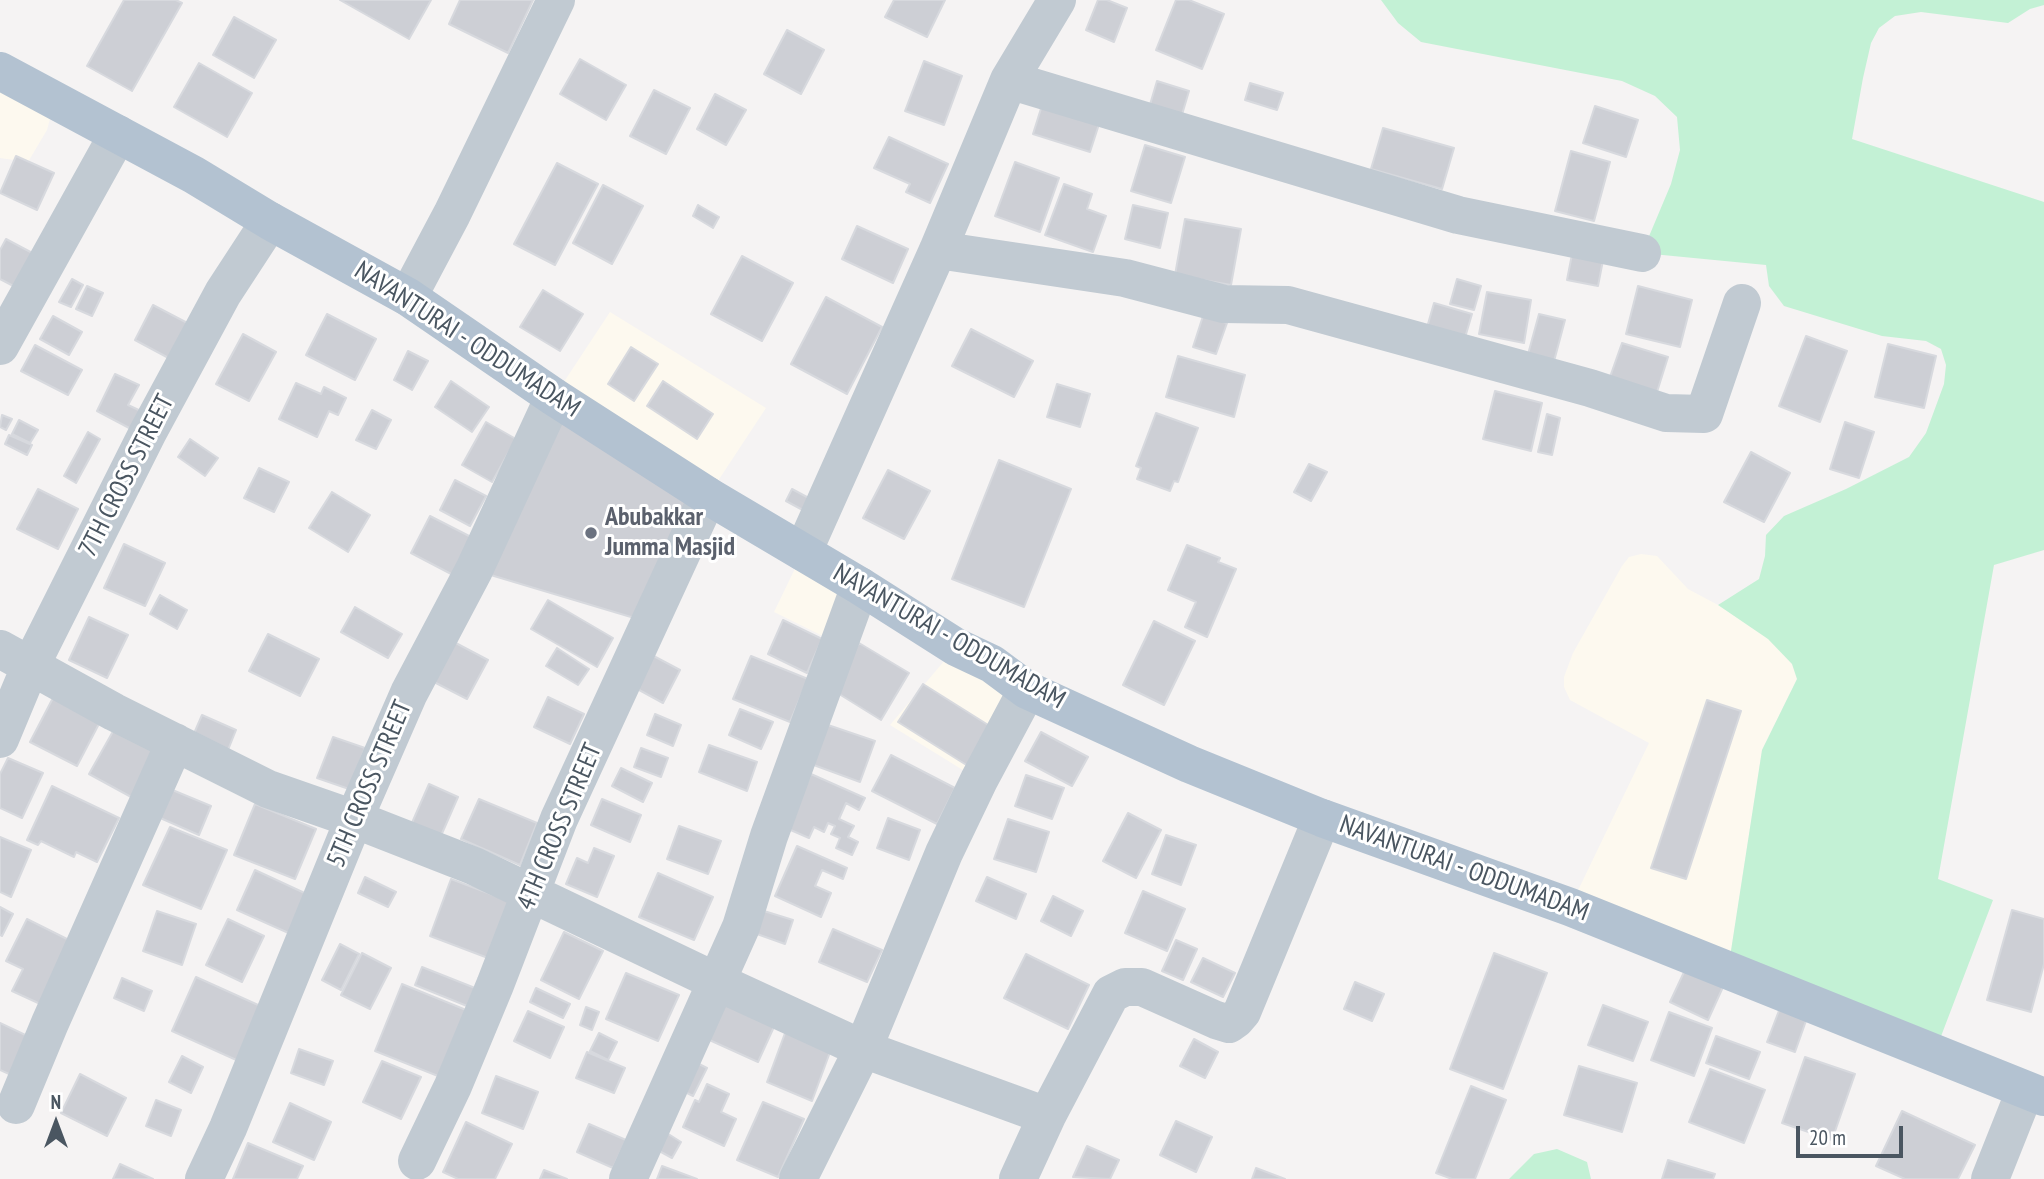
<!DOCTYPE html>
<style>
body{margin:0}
#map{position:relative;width:2044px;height:1179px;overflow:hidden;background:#f5f3f3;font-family:"PT Sans Narrow",sans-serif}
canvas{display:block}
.north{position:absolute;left:21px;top:1088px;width:70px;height:70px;-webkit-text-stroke:5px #fff;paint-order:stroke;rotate:0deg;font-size:19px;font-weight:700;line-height:28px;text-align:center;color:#4a5661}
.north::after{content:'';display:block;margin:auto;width:24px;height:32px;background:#4a5661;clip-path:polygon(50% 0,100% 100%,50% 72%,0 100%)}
.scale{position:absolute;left:1796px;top:1126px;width:107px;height:32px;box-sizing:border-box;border:4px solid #4a5661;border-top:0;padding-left:9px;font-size:21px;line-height:24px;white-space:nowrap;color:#4a5661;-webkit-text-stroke:5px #fff;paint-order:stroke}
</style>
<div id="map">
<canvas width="2044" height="1179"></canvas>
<div class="north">N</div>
<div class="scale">20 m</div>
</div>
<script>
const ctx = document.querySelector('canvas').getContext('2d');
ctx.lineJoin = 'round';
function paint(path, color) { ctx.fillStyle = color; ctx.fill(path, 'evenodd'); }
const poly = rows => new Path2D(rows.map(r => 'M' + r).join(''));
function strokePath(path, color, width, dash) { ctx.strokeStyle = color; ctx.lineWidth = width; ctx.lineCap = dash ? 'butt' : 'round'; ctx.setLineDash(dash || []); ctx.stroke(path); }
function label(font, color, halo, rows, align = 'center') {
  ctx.font = font + ' "PT Sans Narrow",sans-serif'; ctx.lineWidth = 6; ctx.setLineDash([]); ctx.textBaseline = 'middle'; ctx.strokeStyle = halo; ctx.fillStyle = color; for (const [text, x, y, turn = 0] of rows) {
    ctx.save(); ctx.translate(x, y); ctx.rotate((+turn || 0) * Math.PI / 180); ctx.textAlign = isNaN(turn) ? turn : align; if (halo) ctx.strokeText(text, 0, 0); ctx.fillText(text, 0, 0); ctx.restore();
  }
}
paint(poly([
 [0,71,55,100,47,130,28,162,0,158],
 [610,312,766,408,708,496,554,397],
 [803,552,860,586,839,644,774,612],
 [1641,554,1657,556,1688,589,1718,605,1768,638,1792,664,1797,679,1762,750,1728,970,1570,907,1649,743,1570,700,1564,687,1564,677,1573,653,1622,566,1629,557],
 [956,647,1027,690,979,780,890,725]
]), '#fdf9ef');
paint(poly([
 [1381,0,2044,0,2044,5,2030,9,2008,23,1921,12,1895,16,1879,28,1871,43,1863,78,1852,139,2044,202,2044,550,1994,565,1938,879,1993,900,1935,1052,1728,970,1762,750,1797,679,1792,664,1768,639,1718,605,1759,579,1765,556,1766,535,1784,516,1846,489,1909,457,1926,433,1944,384,1946,365,1941,349,1926,341,1882,336,1784,306,1769,286,1766,265,1642,253,1671,184,1680,150,1677,117,1655,96,1622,81,1421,42,1398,23],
 [1557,1149,1587,1162,1591,1179,1509,1179,1534,1154]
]), '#c3f1d5');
const building = poly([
 [124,0,176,0,182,3,132,91,87,66,124,0],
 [340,0,431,0,409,39,340,0],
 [460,0,533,0,508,53,449,24,460,0],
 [894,0,945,0,927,37,885,17,894,0],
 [1098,0,1107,0,1127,8,1114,42,1086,30,1098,0],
 [1176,0,1189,0,1224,14,1202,69,1156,50,1176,0],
 [234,17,276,40,254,78,213,55,234,17],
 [787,30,824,50,801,94,764,74,787,30],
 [580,59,626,85,606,120,560,94,580,59],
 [924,61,962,76,944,125,905,111,924,61],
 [199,63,252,93,227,137,174,107,199,63],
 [1157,81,1189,91,1181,118,1149,108,1157,81],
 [1250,83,1283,93,1277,110,1245,100,1250,83],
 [654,90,690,108,666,154,630,136,654,90],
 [715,94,746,110,726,145,697,129,715,94],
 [1044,99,1101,118,1090,152,1033,134,1044,99],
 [1595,106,1638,120,1626,157,1583,143,1595,106],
 [1383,128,1454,148,1442,189,1371,169,1383,128],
 [889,137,948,164,930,203,906,192,910,184,874,168,889,137],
 [1145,145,1185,157,1171,203,1131,191,1145,145],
 [1571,151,1610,162,1594,221,1555,211,1571,151],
 [16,156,54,173,37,210,0,193,16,156],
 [1015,162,1059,178,1040,232,995,216,1015,162],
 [557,163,598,184,555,265,514,244,557,163],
 [1064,184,1092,194,1087,209,1106,216,1093,252,1045,235,1064,184],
 [603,185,643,206,612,264,573,243,603,185],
 [698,205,719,217,713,228,693,216,698,205],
 [1133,205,1168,213,1160,248,1125,239,1133,205],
 [1185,219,1241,229,1231,285,1175,275,1185,219],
 [857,226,908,249,893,283,842,259,857,226],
 [6,239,38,256,21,290,0,279,0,250,6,239],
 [1574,244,1605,250,1598,286,1567,280,1574,244],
 [742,256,793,283,762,341,711,314,742,256],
 [72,279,83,285,71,307,59,302,72,279],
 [1457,279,1481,286,1474,310,1450,304,1457,279],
 [87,286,103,293,92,316,76,309,87,286],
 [1638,286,1692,300,1680,347,1626,334,1638,286],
 [543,290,583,314,560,351,520,327,543,290],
 [1487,292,1531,300,1524,343,1479,334,1487,292],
 [826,297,882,327,847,394,791,364,826,297],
 [1434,303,1472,314,1464,341,1426,331,1434,303],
 [153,305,195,327,176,362,135,340,153,305],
 [327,314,376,339,355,380,306,355,327,314],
 [1539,314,1565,320,1553,365,1527,358,1539,314],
 [53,316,82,332,69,355,40,339,53,316],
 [1203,316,1227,323,1216,354,1193,347,1203,316],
 [971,329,1033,361,1014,397,952,366,971,329],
 [243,334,276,352,249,401,216,384,243,334],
 [1806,336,1847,351,1820,422,1779,406,1806,336],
 [1622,343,1668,357,1657,392,1610,377,1622,343],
 [1888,344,1936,356,1924,408,1875,397,1888,344],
 [35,345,82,370,68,395,21,371,35,345],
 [631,347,658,364,634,401,608,384,631,347],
 [408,351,428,361,412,390,394,380,408,351],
 [1178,356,1245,375,1234,417,1166,397,1178,356],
 [115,374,139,385,128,405,143,412,133,430,97,411,115,374],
 [451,381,489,407,472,432,435,407,451,381],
 [663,381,713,414,697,439,647,406,663,381],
 [296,383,321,394,324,387,346,398,338,415,329,411,317,437,279,419,296,383],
 [1057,384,1090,394,1080,427,1047,417,1057,384],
 [1495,391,1542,403,1531,451,1483,439,1495,391],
 [554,397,708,496,651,623,474,570,554,397],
 [372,410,391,420,376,449,356,440,372,410],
 [1156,413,1198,428,1178,482,1174,481,1170,491,1137,479,1141,468,1136,466,1156,413],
 [1547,414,1560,418,1552,455,1538,452,1547,414],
 [2,415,12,419,6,430,0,427,2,415],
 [19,420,38,430,30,443,12,434,19,420],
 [486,422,516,439,492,482,462,465,486,422],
 [1845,422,1874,432,1859,478,1830,469,1845,422],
 [88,432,100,439,76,483,64,476,88,432],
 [9,435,32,445,27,455,5,444,9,435],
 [190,439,218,458,205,476,178,457,190,439],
 [1751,452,1790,473,1764,522,1724,502,1751,452],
 [999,460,1071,489,1024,607,952,579,999,460],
 [1309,464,1327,472,1311,501,1294,492,1309,464],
 [259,468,289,482,274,512,244,498,259,468],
 [888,470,930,491,904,539,863,518,888,470],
 [455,480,486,496,470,526,440,510,455,480],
 [38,489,78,509,58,549,17,529,38,489],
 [792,489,818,503,812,515,786,501,792,489],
 [332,492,370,515,348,552,309,528,332,492],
 [430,516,475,539,455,576,411,553,430,516],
 [124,544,165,563,145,606,104,588,124,544],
 [1187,545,1220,558,1218,562,1236,569,1207,637,1185,627,1196,602,1168,590,1187,545],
 [160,595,187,610,177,629,150,614,160,595],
 [548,600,613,638,597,667,531,629,548,600],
 [355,607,402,634,388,658,341,632,355,607],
 [89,617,128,635,107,678,69,660,89,617],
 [783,620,822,639,807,673,768,654,783,620],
 [1154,621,1195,641,1164,705,1123,685,1154,621],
 [268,634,319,659,300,696,249,671,268,634],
 [452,641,488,660,467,699,432,681,452,641],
 [859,643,909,673,881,720,831,689,859,643],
 [557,648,589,669,578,685,546,666,557,648],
 [648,653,680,670,663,703,630,685,648,653],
 [751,656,808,679,790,722,733,699,751,656],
 [923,684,993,728,968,766,898,722,923,684],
 [54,696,101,720,77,766,30,742,54,696],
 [548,697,584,714,570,744,534,727,548,697],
 [1707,700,1741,711,1686,879,1651,868,1707,700],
 [740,709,773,722,761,749,729,735,740,709],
 [655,714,681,725,673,746,647,735,655,714],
 [202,715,236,730,224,760,189,745,202,715],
 [825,724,875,741,860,782,811,764,825,724],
 [116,726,161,751,133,798,89,774,116,726],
 [1041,732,1088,757,1072,786,1025,761,1041,732],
 [333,737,365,748,349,789,317,778,333,737],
 [709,745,757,762,747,791,699,772,709,745],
 [641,748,668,758,661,777,634,767,641,748],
 [891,755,955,788,937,824,872,791,891,755],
 [8,758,43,773,22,818,0,808,0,774,8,758],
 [621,768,652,783,643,802,612,786,621,768],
 [811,774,865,798,859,810,846,803,839,819,854,826,848,837,858,842,852,855,836,848,840,838,831,834,835,826,828,823,824,832,814,827,809,838,786,828,811,774],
 [1026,775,1064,788,1052,819,1015,806,1026,775],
 [429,784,458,797,440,838,411,825,429,784],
 [52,786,119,818,97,862,76,852,74,857,41,841,38,845,27,840,52,786],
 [170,789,211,806,199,835,158,817,170,789],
 [479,799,537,823,520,865,461,839,479,799],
 [602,799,641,815,630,842,591,825,602,799],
 [255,804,316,829,295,879,234,855,255,804],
 [1128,813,1161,830,1136,878,1103,861,1128,813],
 [888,818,920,830,909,860,877,848,888,818],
 [1008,819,1049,832,1036,872,994,859,1008,819],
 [679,826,721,841,708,874,667,859,679,826],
 [170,827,227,850,201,909,143,885,170,827],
 [1166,835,1196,845,1181,885,1152,874,1166,835],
 [0,837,31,850,11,897,0,892,0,837],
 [797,846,847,868,843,879,822,870,815,886,831,893,821,917,775,896,797,846],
 [594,848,614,856,597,897,566,884,577,858,588,863,594,848],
 [255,870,311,896,293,935,237,910,255,870],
 [658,873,713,897,694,940,639,917,658,873],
 [365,877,396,892,388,907,358,893,365,877],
 [987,877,1026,894,1016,919,976,901,987,877],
 [451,879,509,901,488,958,430,936,451,879],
 [1143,891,1185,909,1167,951,1125,933,1143,891],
 [1053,896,1083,911,1071,936,1041,921,1053,896],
 [0,907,13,914,2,936,0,935,0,907],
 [2012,910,2044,919,2044,964,2031,1012,1987,1000,2012,910],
 [157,911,196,924,182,965,143,951,157,911],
 [764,911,793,920,785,944,757,934,764,911],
 [27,919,69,940,49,1008,12,991,23,969,6,961,27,919],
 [228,919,264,936,242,982,206,965,228,919],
 [833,929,882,950,867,982,819,962,833,929],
 [564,932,603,951,579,999,541,980,564,932],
 [1176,940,1197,949,1183,980,1162,971,1176,940],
 [340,944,359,954,341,990,322,980,340,944],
 [362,953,391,968,370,1009,341,995,362,953],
 [1494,953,1547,973,1503,1089,1450,1069,1494,953],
 [1026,954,1089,985,1068,1029,1004,998,1026,954],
 [1203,958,1235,973,1223,997,1191,982,1203,958],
 [422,967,475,988,467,1006,415,985,422,967],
 [1685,970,1723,987,1708,1020,1670,1002,1685,970],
 [626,973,679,995,658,1041,606,1019,626,973],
 [196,977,267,1009,243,1063,172,1031,196,977],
 [122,978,152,991,144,1011,114,998,122,978],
 [1355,982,1384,994,1372,1021,1344,1009,1355,982],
 [402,984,471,1012,443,1078,375,1051,402,984],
 [536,988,570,1004,563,1018,530,1002,536,988],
 [725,994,778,1018,758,1062,705,1038,725,994],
 [1603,1005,1648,1022,1633,1061,1588,1045,1603,1005],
 [586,1007,599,1012,592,1030,580,1025,586,1007],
 [1780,1008,1807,1018,1795,1052,1767,1042,1780,1008],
 [528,1011,564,1027,550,1058,514,1041,528,1011],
 [1669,1012,1712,1028,1694,1076,1651,1060,1669,1012],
 [0,1023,38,1041,20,1079,0,1070,0,1023],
 [788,1025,833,1044,812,1101,767,1082,788,1025],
 [599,1033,617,1042,608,1060,590,1051,599,1033],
 [1716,1036,1760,1052,1749,1079,1706,1063,1716,1036],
 [1194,1039,1218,1052,1205,1078,1180,1066,1194,1039],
 [299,1049,333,1061,324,1085,291,1073,299,1049],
 [587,1052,625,1068,614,1093,576,1078,587,1052],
 [182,1056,203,1067,191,1093,169,1082,182,1056],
 [1805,1057,1855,1074,1832,1140,1782,1123,1805,1057],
 [691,1060,707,1068,693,1096,677,1088,691,1060],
 [382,1061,421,1077,401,1119,363,1102,382,1061],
 [1579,1066,1637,1083,1622,1132,1564,1115,1579,1066],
 [1710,1069,1765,1090,1744,1143,1689,1122,1710,1069],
 [80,1074,126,1098,107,1136,61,1113,80,1074],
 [496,1076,538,1092,523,1129,482,1113,496,1076],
 [707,1084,729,1094,721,1112,736,1119,724,1146,683,1127,695,1100,699,1102,707,1084],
 [1471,1086,1506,1100,1475,1179,1452,1179,1436,1173,1471,1086],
 [156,1100,181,1110,171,1136,146,1126,156,1100],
 [763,1102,804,1119,778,1177,737,1160,763,1102],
 [290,1103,331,1122,314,1160,273,1142,290,1103],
 [1902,1111,1975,1145,1958,1179,1905,1179,1876,1166,1902,1111],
 [1176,1121,1212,1137,1196,1172,1160,1155,1176,1121],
 [466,1122,512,1144,495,1179,458,1179,443,1172,466,1122],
 [589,1124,626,1140,613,1168,577,1152,589,1124],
 [662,1130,681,1142,672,1158,652,1147,662,1130],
 [248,1143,303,1166,297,1179,233,1179,248,1143],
 [1087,1146,1119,1160,1110,1179,1073,1177,1087,1146],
 [1668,1160,1715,1174,1713,1179,1662,1179,1668,1160],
 [120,1164,153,1179,113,1179,120,1164],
 [662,1166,697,1179,657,1179,662,1166],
 [1256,1168,1285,1179,1252,1179,1256,1168],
 [544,1170,567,1179,540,1179,544,1170]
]);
paint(building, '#cdcfd5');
strokePath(building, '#d7d9de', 2);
strokePath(poly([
 [1009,80,1458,215,1642,253],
 [938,250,1125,278,1224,304,1288,305,1590,388,1666,413,1704,414,1742,303],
 [408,297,452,214,556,0],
 [0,346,118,134],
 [803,552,938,250,1009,80,1057,0],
 [0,649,114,712,268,789,354,819,474,866,715,981,863,1049,1047,1116],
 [0,739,30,667,148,432,223,293,270,221],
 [16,1105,50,1023,175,742],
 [417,1161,453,1086,495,985,559,819,708,496],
 [204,1179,228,1128,354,819,409,693,474,570,554,397],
 [628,1179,741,927,769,836,860,586],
 [798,1179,863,1049,944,853,979,780,1027,690],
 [1018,1179,1047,1116,1111,994,1125,987,1142,987,1216,1020,1229,1024,1236,1019,1242,1012,1322,818],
 [1990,1179,2025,1091]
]), '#c1cad2', 38);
strokePath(poly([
 [0,71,194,175,270,221,408,297,554,397,708,496,860,586,956,647,992,664,1027,690,1189,764,1322,818,1570,907,2044,1097]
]), '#b3c2d1', 38);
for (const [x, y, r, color] of [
 [591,533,7,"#6b7280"]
]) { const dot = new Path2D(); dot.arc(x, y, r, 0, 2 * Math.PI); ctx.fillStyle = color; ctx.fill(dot); strokePath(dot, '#fff', 2.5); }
label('26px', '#4a5661', '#fff', [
 ["NAVANTURAI - ODDUMADAM",467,340,33],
 ["7TH CROSS STREET",127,476,-63],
 ["NAVANTURAI - ODDUMADAM",949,637,30],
 ["5TH CROSS STREET",370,784,-67],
 ["4TH CROSS STREET",560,827,-67],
 ["NAVANTURAI - ODDUMADAM",1464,869,20]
]);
label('bold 26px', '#5b616d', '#fff', [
 ["Abubakkar",605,518],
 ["Jumma Masjid",605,548]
], 'left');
</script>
